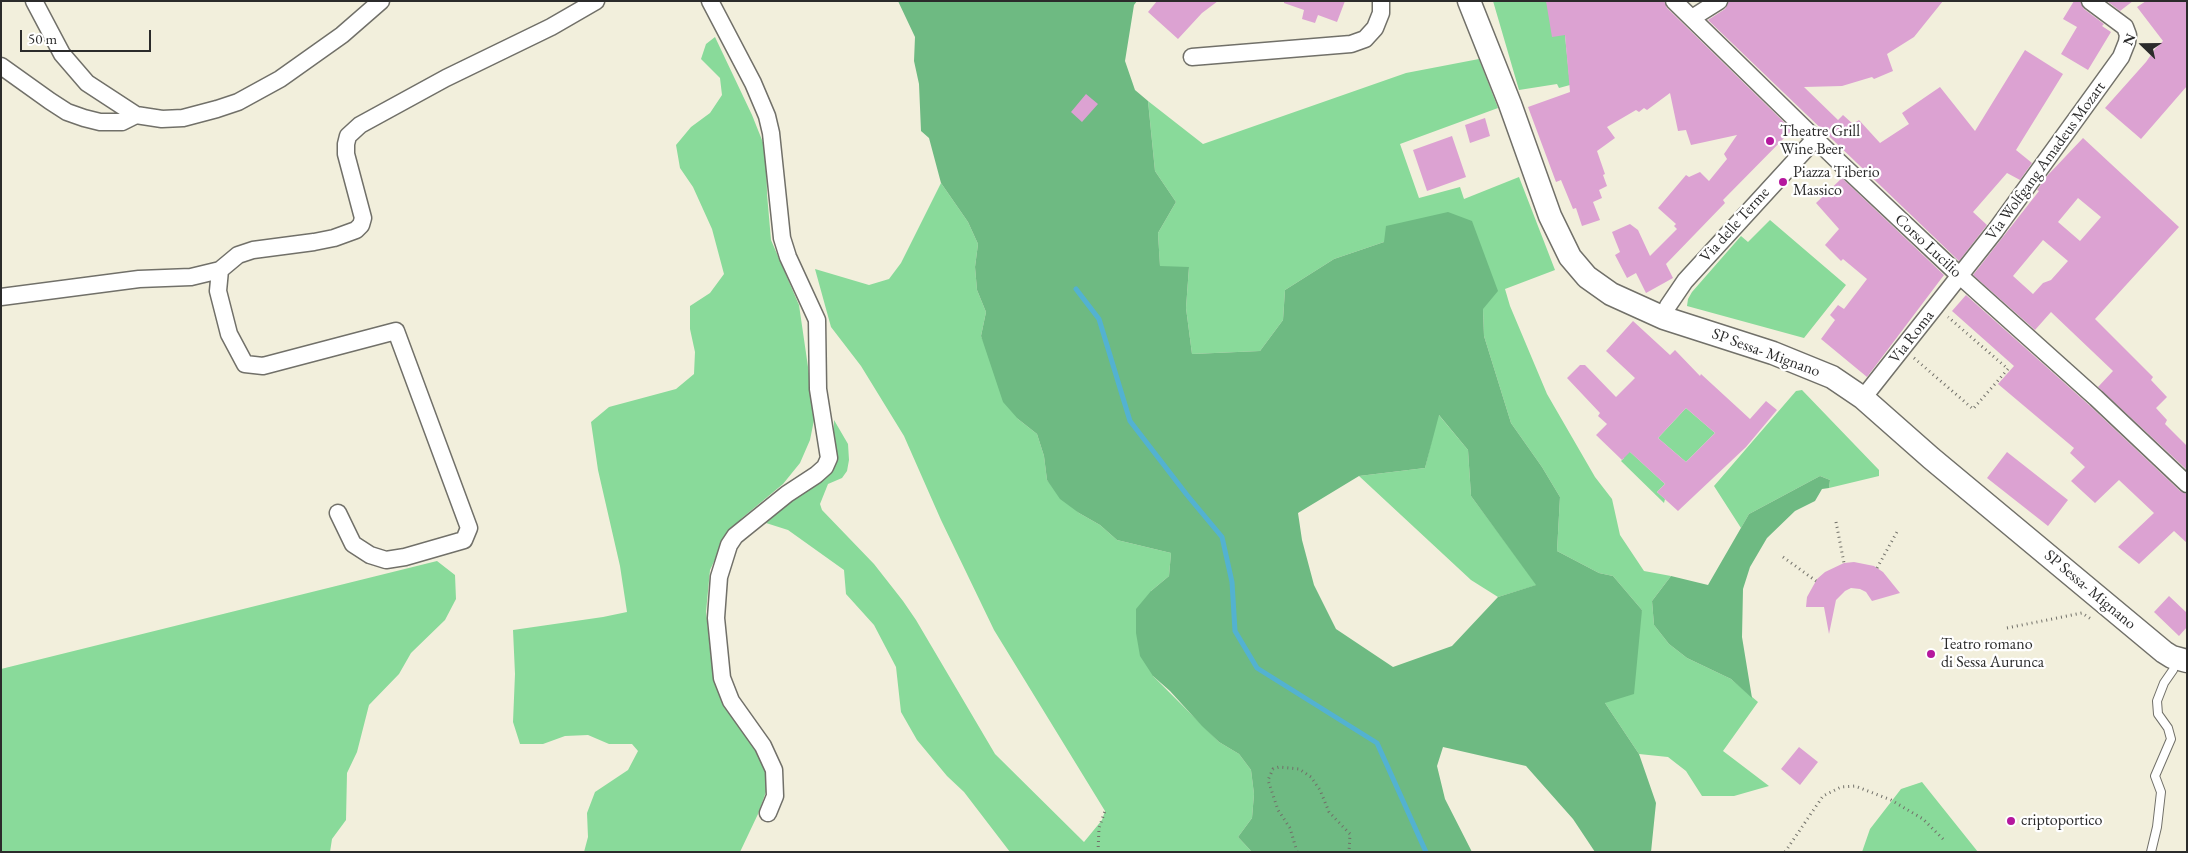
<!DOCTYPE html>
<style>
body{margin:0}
#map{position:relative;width:2188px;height:853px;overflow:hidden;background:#f2efdc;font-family:"EB Garamond",serif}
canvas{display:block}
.frame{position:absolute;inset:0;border:2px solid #2b2b2b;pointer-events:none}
.north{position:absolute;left:2118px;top:20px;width:50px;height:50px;-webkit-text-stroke:4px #fff;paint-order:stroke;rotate:292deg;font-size:14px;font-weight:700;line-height:20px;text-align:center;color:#2b2b2b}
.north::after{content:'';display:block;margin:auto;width:18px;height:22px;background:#2b2b2b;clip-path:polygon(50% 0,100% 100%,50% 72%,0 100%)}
.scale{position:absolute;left:20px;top:30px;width:131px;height:22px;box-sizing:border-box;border:2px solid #2b2b2b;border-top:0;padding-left:6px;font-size:15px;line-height:18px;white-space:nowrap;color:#2b2b2b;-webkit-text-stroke:4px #fff;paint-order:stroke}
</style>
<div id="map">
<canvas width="2188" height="853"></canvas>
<div class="frame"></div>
<div class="north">N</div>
<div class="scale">50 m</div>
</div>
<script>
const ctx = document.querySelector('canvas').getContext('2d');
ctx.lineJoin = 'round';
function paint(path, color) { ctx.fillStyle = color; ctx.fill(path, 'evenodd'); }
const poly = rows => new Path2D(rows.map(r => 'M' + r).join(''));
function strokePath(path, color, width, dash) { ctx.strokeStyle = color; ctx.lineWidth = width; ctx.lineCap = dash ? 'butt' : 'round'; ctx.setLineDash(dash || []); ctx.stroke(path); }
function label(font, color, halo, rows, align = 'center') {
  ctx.font = font + ' "EB Garamond",serif'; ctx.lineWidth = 4.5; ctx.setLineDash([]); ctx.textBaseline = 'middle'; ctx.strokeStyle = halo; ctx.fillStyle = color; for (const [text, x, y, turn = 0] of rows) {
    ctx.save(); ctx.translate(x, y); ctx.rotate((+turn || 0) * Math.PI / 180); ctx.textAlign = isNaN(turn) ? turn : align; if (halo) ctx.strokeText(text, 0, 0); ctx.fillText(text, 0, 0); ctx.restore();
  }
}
paint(poly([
 [1493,1,1546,1,1565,35,1570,85,1559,88,1557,84,1519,90],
 [715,37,752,115,766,150,767,194,771,240,799,305,815,415,810,440,800,463,783,484,742,518,723,543,710,570,706,612,712,666,722,702,755,747,765,767,767,789,758,814,740,852,584,852,588,837,587,813,595,792,628,770,638,751,632,744,609,744,588,735,565,736,543,744,520,744,513,722,515,674,513,630,603,617,627,612,620,566,598,470,591,422,609,407,676,389,694,374,695,352,690,329,690,306,710,293,724,274,712,229,693,187,680,168,676,145,691,127,710,113,722,95,720,78,701,59,706,44],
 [1479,59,1498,108,1400,144,1419,198,1460,187,1464,199,1519,177,1555,270,1505,289,1510,306,1547,394,1595,477,1612,499,1620,535,1644,571,1671,576,1652,601,1654,625,1669,644,1687,658,1731,679,1758,702,1723,751,1769,786,1734,796,1702,796,1686,771,1668,757,1639,754,1605,703,1642,610,1613,576,1599,573,1557,551,1560,497,1542,467,1511,423,1484,336,1483,309,1384,242,1334,259,1285,290,1283,320,1260,351,1192,354,1186,308,1189,267,1160,267,1158,233,1176,202,1155,171,1148,101,1203,144,1406,73],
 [941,183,968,222,978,244,975,267,977,290,986,312,981,336,1018,419,1037,434,1044,456,1047,480,1079,513,1100,525,1117,540,1171,553,1169,576,1151,591,1153,676,1219,742,1239,754,1251,770,1254,794,1252,818,1238,837,1252,852,1010,852,964,792,947,776,917,740,901,712,896,667,874,625,846,594,844,570,788,530,766,523,833,464,834,420,848,444,849,460,847,471,842,478,828,484,820,504,822,510,874,564,903,601,916,620,995,754,1084,842,1102,820,1105,811,994,630,941,520,904,436,861,366,831,327,815,269,869,285,889,279,901,263],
 [1770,220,1846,285,1804,338,1687,306,1688,299,1692,292,1741,236,1748,242],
 [1802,390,1879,470,1879,476,1829,488,1830,480,1820,476,1749,514,1741,528,1714,486,1796,391],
 [1686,408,1715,433,1686,462,1658,438],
 [1438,414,1468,450,1471,496,1537,585,1498,597,1471,580,1359,476,1425,468],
 [1628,450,1665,484,1657,492,1665,499,1664,503,1621,461,1624,458,1622,456],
 [437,561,455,575,456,599,445,620,411,653,399,674,369,705,357,752,347,773,346,820,332,839,330,852,1,852,1,669],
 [1922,782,1978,852,1862,852,1870,829,1901,789]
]), '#89da9a');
paint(poly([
 [898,1,1137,1,1134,5,1125,61,1135,90,1148,101,1155,171,1176,202,1158,233,1160,266,1189,267,1186,308,1192,354,1260,351,1283,320,1285,290,1334,259,1384,242,1386,226,1448,212,1472,221,1498,291,1483,309,1484,336,1511,423,1542,467,1560,497,1557,551,1599,573,1613,576,1642,610,1634,694,1605,703,1639,754,1656,803,1651,852,1595,852,1573,819,1526,766,1443,747,1437,766,1445,799,1472,852,1252,852,1238,837,1252,818,1254,794,1251,770,1239,754,1219,742,1202,726,1170,691,1153,676,1140,656,1136,633,1136,609,1151,591,1169,576,1171,553,1117,540,1100,525,1079,513,1060,499,1047,480,1044,456,1037,434,1018,419,1003,402,981,336,986,312,977,290,975,267,978,244,968,222,941,183,929,138,921,131,919,84,914,61,915,37],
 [1439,415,1468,450,1471,496,1536,585,1498,597,1452,646,1393,667,1336,629,1314,585,1302,540,1298,513,1359,476,1425,468],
 [1820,476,1830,480,1829,488,1822,489,1815,501,1795,511,1767,538,1750,567,1743,589,1742,637,1752,698,1731,679,1687,658,1669,644,1654,625,1652,601,1671,576,1708,585,1749,514]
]), '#6eba82');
strokePath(poly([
 [1076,289,1099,319,1130,421,1187,495,1222,537,1232,582,1235,631,1257,668,1377,743,1426,852]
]), '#53b2d1', 5);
paint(poly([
 [1157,1,1218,1,1202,13,1178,39,1148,12],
 [1284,1,1345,1,1337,22,1318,15,1315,23,1302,19,1304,10,1284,3],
 [1546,1,1664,1,1667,8,1792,130,1723,200,1725,203,1666,264,1673,278,1646,293,1636,273,1627,278,1615,255,1620,252,1612,232,1630,224,1638,230,1650,256,1677,229,1674,226,1676,224,1658,208,1686,175,1689,177,1700,172,1709,181,1727,159,1724,154,1737,135,1691,145,1686,130,1678,131,1670,93,1647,110,1644,108,1639,112,1636,110,1607,127,1615,138,1597,151,1605,174,1603,175,1607,186,1599,190,1602,198,1593,202,1600,220,1582,226,1576,208,1573,209,1561,180,1556,182,1528,107,1570,92,1565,35,1552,37],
 [1729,1,1943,1,1914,37,1887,54,1893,71,1874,79,1872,77,1842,86,1804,87,1838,120,1843,115,1853,124,1859,120,1880,143,1909,124,1902,113,1940,87,1975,131,2025,50,2063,74,2016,150,2032,163,2020,180,2007,173,1973,212,1987,225,1959,261,1708,20,1725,9],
 [2074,1,2080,1,2084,9,2104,24,2102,26,2111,32,2088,70,2061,54,2077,27,2063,19],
 [2107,1,2133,1,2120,11],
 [2146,1,2187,1,2187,86,2141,139,2105,108,2146,62,2155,49,2163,41,2137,7],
 [1086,94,1098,104,1082,122,1071,112],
 [1485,118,1490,136,1470,143,1465,125],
 [1452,136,1466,177,1427,191,1413,150],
 [2083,138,2179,227,2095,319,2153,377,2151,380,2167,397,2156,408,2167,420,2165,424,2187,446,2187,470,2098,387,2113,371,2051,312,2035,330,1973,275,2039,191,2037,190,2047,176],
 [2078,198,2101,217,2080,241,2058,222],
 [2043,240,2068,261,2051,280,2043,283,2033,294,2013,276],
 [1842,178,1944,275,1867,377,1821,339,1835,320,1830,315,1838,305,1844,309,1867,279,1843,259,1841,261,1825,245,1839,229,1816,203],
 [1966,295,2089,405,2180,491,2187,494,2187,543,2174,531,2139,564,2118,547,2154,513,2119,480,2095,503,2071,481,2085,467,2070,453,2074,448,1998,384,2014,366,1952,311],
 [1633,321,1670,355,1675,350,1700,376,1701,374,1750,419,1766,401,1777,410,1746,447,1678,511,1657,492,1665,484,1630,452,1622,460,1596,435,1607,424,1598,416,1600,413,1567,378,1580,365,1585,365,1616,397,1635,378,1606,351],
 [1686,408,1715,433,1686,462,1658,438],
 [2007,452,2068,500,2048,526,1987,478],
 [1854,562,1874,566,1883,572,1900,593,1872,601,1866,592,1860,589,1851,588,1845,591,1836,600,1829,634,1824,607,1806,607,1807,597,1817,579,1825,572,1844,563],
 [2169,596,2187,613,2187,627,2179,636,2154,612],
 [1799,747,1818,762,1800,785,1781,769]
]), '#dca2d2');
const lane = poly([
 [2151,852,2157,827,2161,792,2155,776,2171,739,2168,728,2158,714,2157,701,2164,683,2173,670]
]);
const street = poly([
 [34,1,62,54,87,83,136,115,162,119,183,118,217,109,238,102,280,79,342,35,381,1],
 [710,1,753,83,767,116,771,133,782,238,788,257,817,320,818,389,829,458,825,467,816,475,787,494,735,536,729,545,719,577,716,618,722,678,731,701,763,746,774,770,775,796,768,813],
 [1674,1,1838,161,1960,276,2096,398,2187,484],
 [1692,18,1719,1],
 [1192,57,1351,44,1365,39,1375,28,1381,13,1381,1],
 [1,66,50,101,67,112,84,118,100,122,122,122,136,115],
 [220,270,218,291,229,334,245,364,263,366,396,331,469,528,464,540,405,557,386,560,370,555,353,544,338,513],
 [1,297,139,279,191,277,220,270,238,255,253,250,314,242,334,238,356,230,361,225,363,218,346,154,346,144,348,136,360,125,446,78,551,27,596,1],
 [1664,318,1668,306,1685,281,1815,139],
 [1863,398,1995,231,2121,57,2127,42,2128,35,2125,27,2090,1]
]);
const secondary = poly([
 [1469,1,1510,104,1550,216,1570,257,1587,277,1611,294,1664,318,1773,353,1832,377,1863,398,1931,458,2164,652,2172,657,2187,661]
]);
strokePath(lane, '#717069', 10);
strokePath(street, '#717069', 19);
strokePath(secondary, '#717069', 25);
strokePath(poly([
 [1914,358,1973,409,2008,369,1948,317],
 [1836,522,1844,563],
 [1783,557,1816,581],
 [1877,568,1898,530],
 [2007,628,2082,613,2091,619],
 [1098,852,1099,828,1105,811],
 [1297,852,1290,828,1278,810,1268,780,1273,769,1279,767,1299,769,1311,777,1320,790,1329,812,1350,834,1349,852],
 [1785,852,1823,796,1841,787,1855,786,1891,800,1923,819,1945,841]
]), '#717069', 3, [1, 4]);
strokePath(lane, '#fff', 8);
strokePath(street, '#fff', 16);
strokePath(secondary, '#fff', 22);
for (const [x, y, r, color] of [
 [1770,141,5,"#b5179e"],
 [1783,182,5,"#b5179e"],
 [1931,654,5,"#b5179e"],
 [2011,821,5,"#b5179e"]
]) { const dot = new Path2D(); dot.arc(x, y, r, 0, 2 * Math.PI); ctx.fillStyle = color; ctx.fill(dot); strokePath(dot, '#fff', 2); }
label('16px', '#2b2b2b', '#fff', [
 ["Theatre Grill",1780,132],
 ["Wine Beer",1780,150],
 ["Piazza Tiberio",1793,173],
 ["Massico",1793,191],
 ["Teatro romano",1941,645],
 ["di Sessa Aurunca",1941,663],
 ["criptoportico",2021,821]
], 'left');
label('16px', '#2b2b2b', '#fff', [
 ["Via Wolfgang Amadeus Mozart",2046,161,-54],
 ["Via delle Terme",1735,225,-48],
 ["Corso Lucilio",1928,246,43],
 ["Via Roma",1912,337,-52],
 ["SP Sessa- Mignano",1766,353,20],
 ["SP Sessa- Mignano",2090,590,40]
]);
</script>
